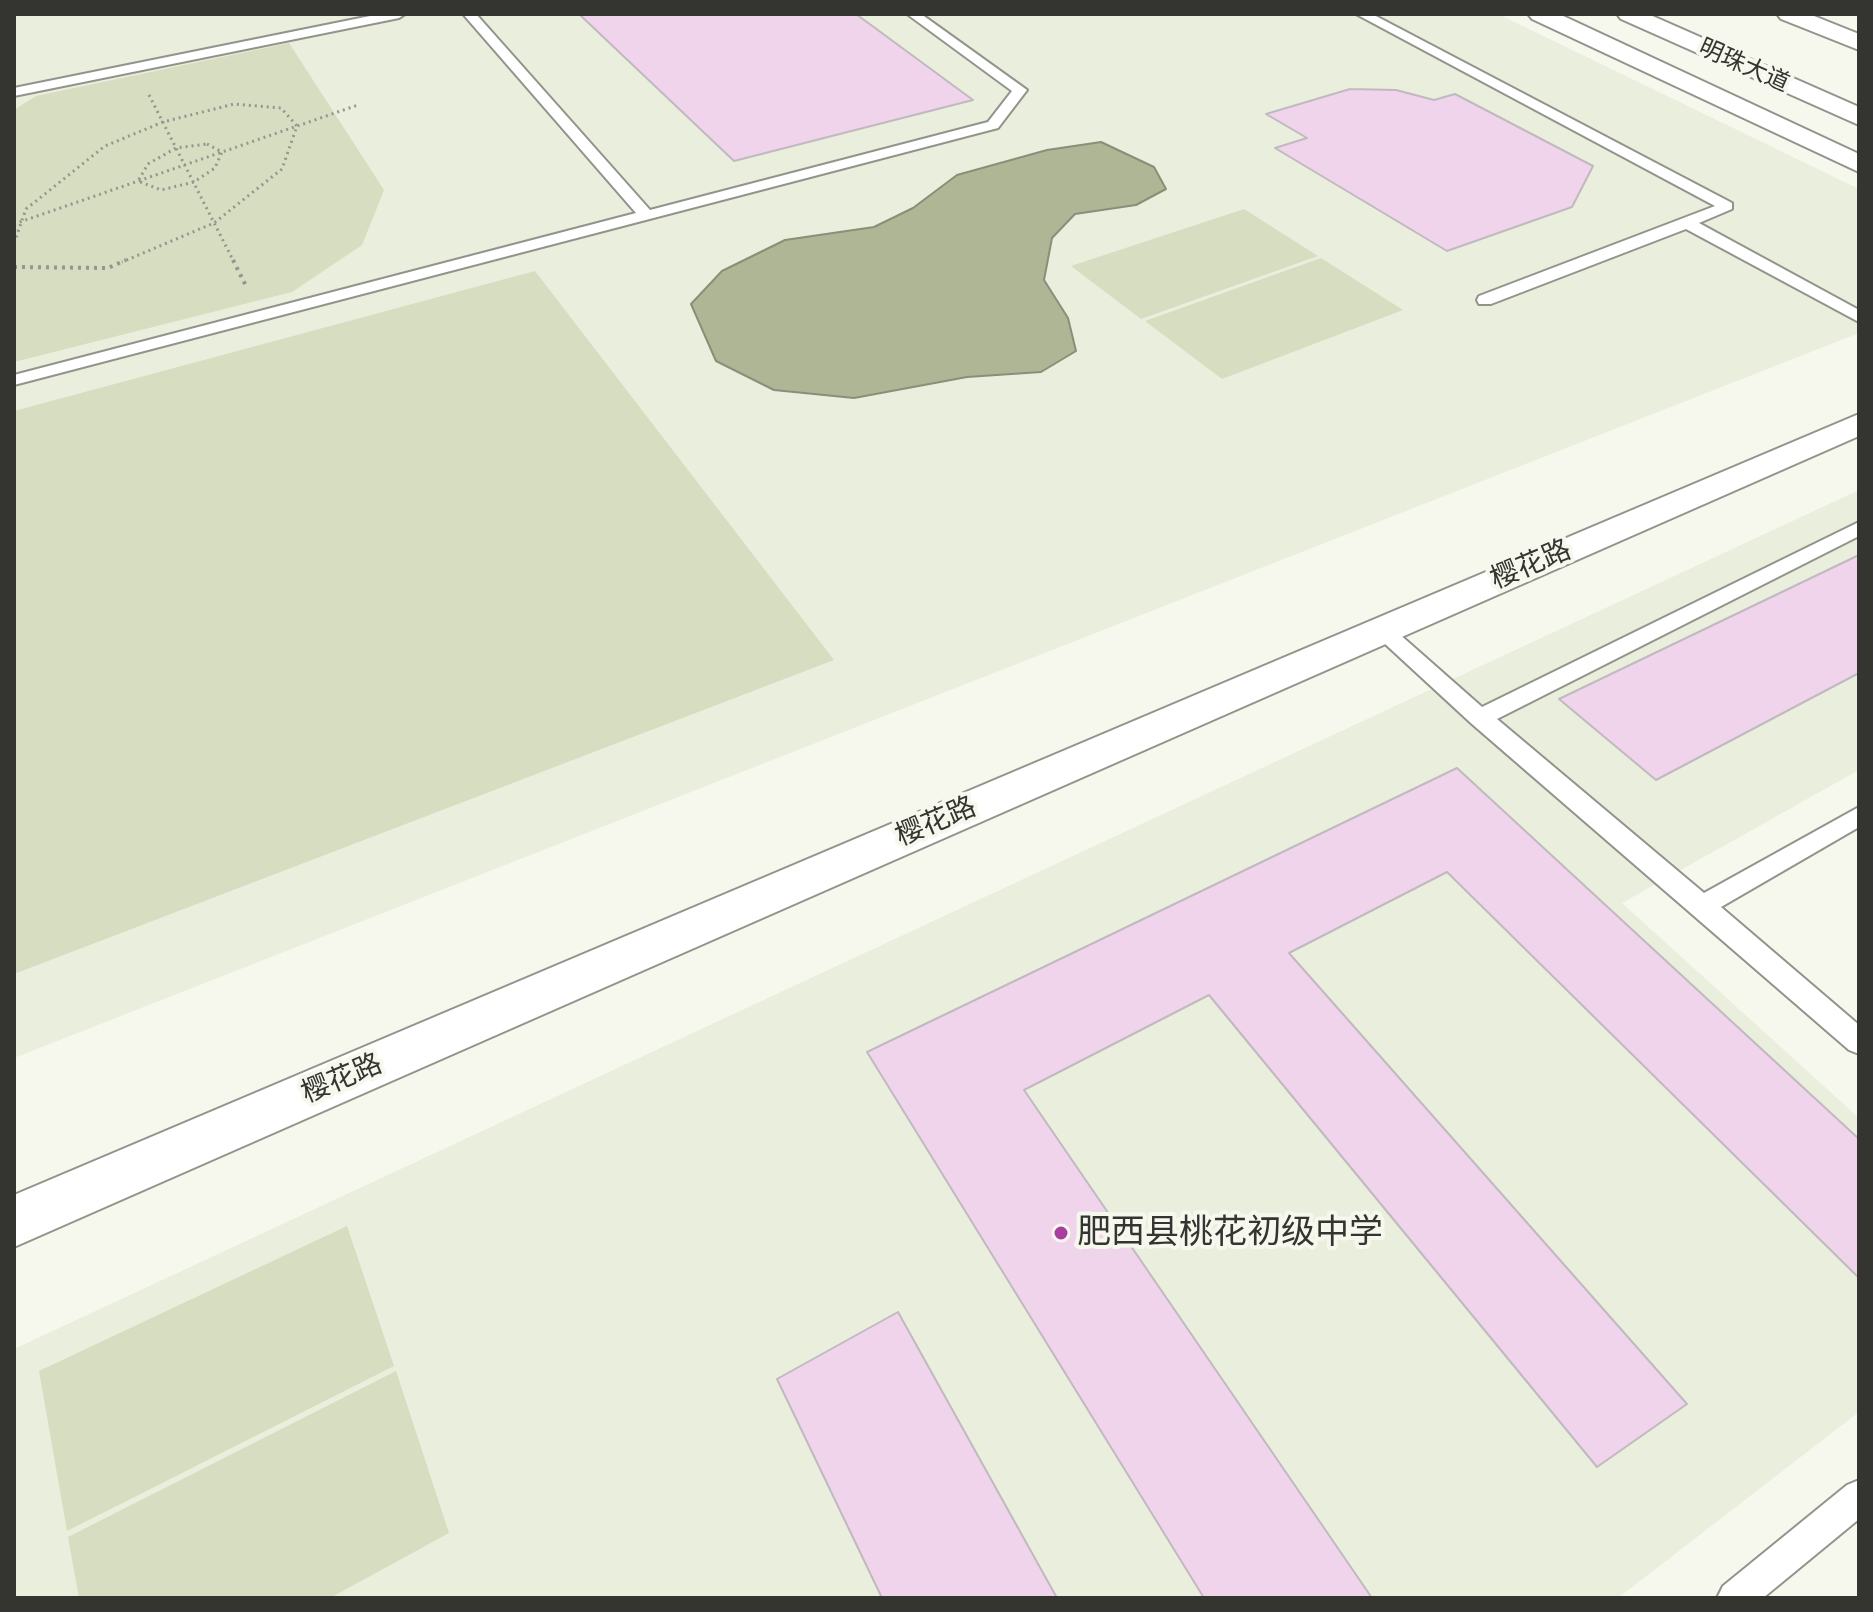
<!DOCTYPE html>
<meta charset="utf-8">
<style>
body{margin:0}
#map{position:relative;width:1873px;height:1612px;overflow:hidden;background:#f6f8ee;font-family:"IBM Plex Sans",sans-serif}
canvas{display:block}
.frame{position:absolute;inset:0;border:16px solid #343531;pointer-events:none}
</style>
<div id="map">
<canvas width="1873" height="1612"></canvas>
<div class="frame"></div>
</div>
<script>
const ctx = document.querySelector('canvas').getContext('2d');
ctx.lineJoin = 'round';
function paint(path, color) { ctx.fillStyle = color; ctx.fill(path, 'evenodd'); }
const poly = rows => new Path2D(rows.map(r => 'M' + r).join(''));
function strokePath(path, color, width, dash) { ctx.strokeStyle = color; ctx.lineWidth = width; ctx.lineCap = dash ? 'butt' : 'round'; ctx.setLineDash(dash || []); ctx.stroke(path); }
function label(font, color, halo, rows, align = 'center') {
  ctx.font = font + ' "IBM Plex Sans","Noto Sans SC",sans-serif'; ctx.lineWidth = 8; ctx.setLineDash([]); ctx.textBaseline = 'middle'; ctx.strokeStyle = halo; ctx.fillStyle = color; for (const [text, x, y, turn = 0] of rows) {
    ctx.save(); ctx.translate(x, y); ctx.rotate((+turn || 0) * Math.PI / 180); ctx.textAlign = isNaN(turn) ? turn : align; if (halo) ctx.strokeText(text, 0, 0); ctx.fillText(text, 0, 0); ctx.restore();
  }
}
paint(poly([
 [14,14,1498,14,1859,189,1859,333,14,1058],
 [1859,490,1859,770,1622,903,1859,1118,1859,1412,1618,1598,14,1598,14,1349]
]), '#eaeedc');
paint(poly([
 [289,43,384,190,362,245,292,292,14,362,14,110,36,96],
 [1244,209,1318,256,1141,319,1071,266],
 [1321,258,1403,310,1222,379,1145,321],
 [535,271,834,660,14,974,14,411],
 [347,1226,394,1366,67,1531,39,1371],
 [396,1371,449,1533,330,1598,79,1598,68,1537]
]), '#d7ddc0');
const water = poly([
 [1101,142,1154,167,1166,189,1136,205,1075,214,1052,238,1044,280,1068,318,1076,351,1041,372,967,377,854,398,774,390,716,361,691,304,722,271,785,240,874,227,913,208,957,175,1047,150,1101,142]
]);
paint(water, '#afb695');
strokePath(water, '#8a8f77', 2);
const building = poly([
 [579,14,856,14,973,100,734,161,579,14],
 [1350,89,1396,90,1434,100,1455,94,1593,166,1572,207,1447,251,1275,148,1307,138,1266,114,1350,89],
 [1859,555,1859,673,1656,780,1559,699,1859,555],
 [1457,768,1859,1139,1859,1278,1447,872,1289,953,1687,1404,1597,1467,1209,995,1024,1090,1372,1598,1204,1598,867,1052,1457,768],
 [898,1312,1057,1598,882,1598,777,1379,898,1312]
]);
paint(building, '#f0d4ec');
strokePath(building, '#c1b9c0', 2);
const lane = poly([
 [380,14,405,14,399,18,14,96,14,88,380,14],
 [463,14,476,14,650,210,988,122,1012,91,907,14,921,14,1027,90,998,128,14,385,14,375,636,213,463,14],
 [1356,14,1372,14,1732,203,1732,209,1699,223,1859,310,1859,322,1686,229,1491,304,1479,304,1477,300,1479,296,1715,206,1356,14],
 [1859,522,1859,536,1497,719,1704,893,1859,807,1859,827,1721,907,1859,1025,1859,1054,1849,1050,1472,724,1370,630,1373,625,1381,623,1389,625,1482,707,1859,522],
 [1859,1480,1859,1519,1763,1598,1717,1598,1723,1586,1847,1485,1859,1480]
]);
const street = poly([
 [1528,14,1559,14,1859,154,1859,172,1532,19,1528,14],
 [1777,14,1809,14,1859,34,1859,50,1781,19,1777,14]
]);
const secondary = poly([
 [1617,14,1648,14,1859,107,1859,125,1621,19,1617,14],
 [1859,414,1859,436,14,1247,14,1195,1859,414]
]);
strokePath(lane, '#92948b', 4);
strokePath(street, '#92948b', 4);
strokePath(secondary, '#92948b', 4);
strokePath(poly([
 [149,95,234,262],
 [207,144,222,152,215,168,194,182,161,190,138,181,148,164,176,148,207,144],
 [14,224,358,105],
 [14,243,26,209,105,146,163,122,234,104,281,108,297,126,282,169,214,223,122,262]
]), '#95968f', 3, [2, 4]);
strokePath(poly([
 [233,260,246,286],
 [14,267,108,268,126,260]
]), '#95968f', 4, [3, 5]);
paint(lane, '#fff');
paint(street, '#fff');
paint(secondary, '#fff');
for (const [x, y, r, color] of [
 [1061,1233,8,"#a83ea0"]
]) { const dot = new Path2D(); dot.arc(x, y, r, 0, 2 * Math.PI); ctx.fillStyle = color; ctx.fill(dot); strokePath(dot, '#f6f8ee', 3); }
label('24px', '#343531', '#f6f8ee', [
 ["明珠大道",1744,66,24]
]);
label('28px', '#343531', '#f6f8ee', [
 ["樱花路",1531,565,-23],
 ["樱花路",936,822,-23],
 ["樱花路",342,1079,-23]
]);
label('34px', '#343531', '#f6f8ee', [
 ["肥西县桃花初级中学",1077,1233]
], 'left');
</script>
